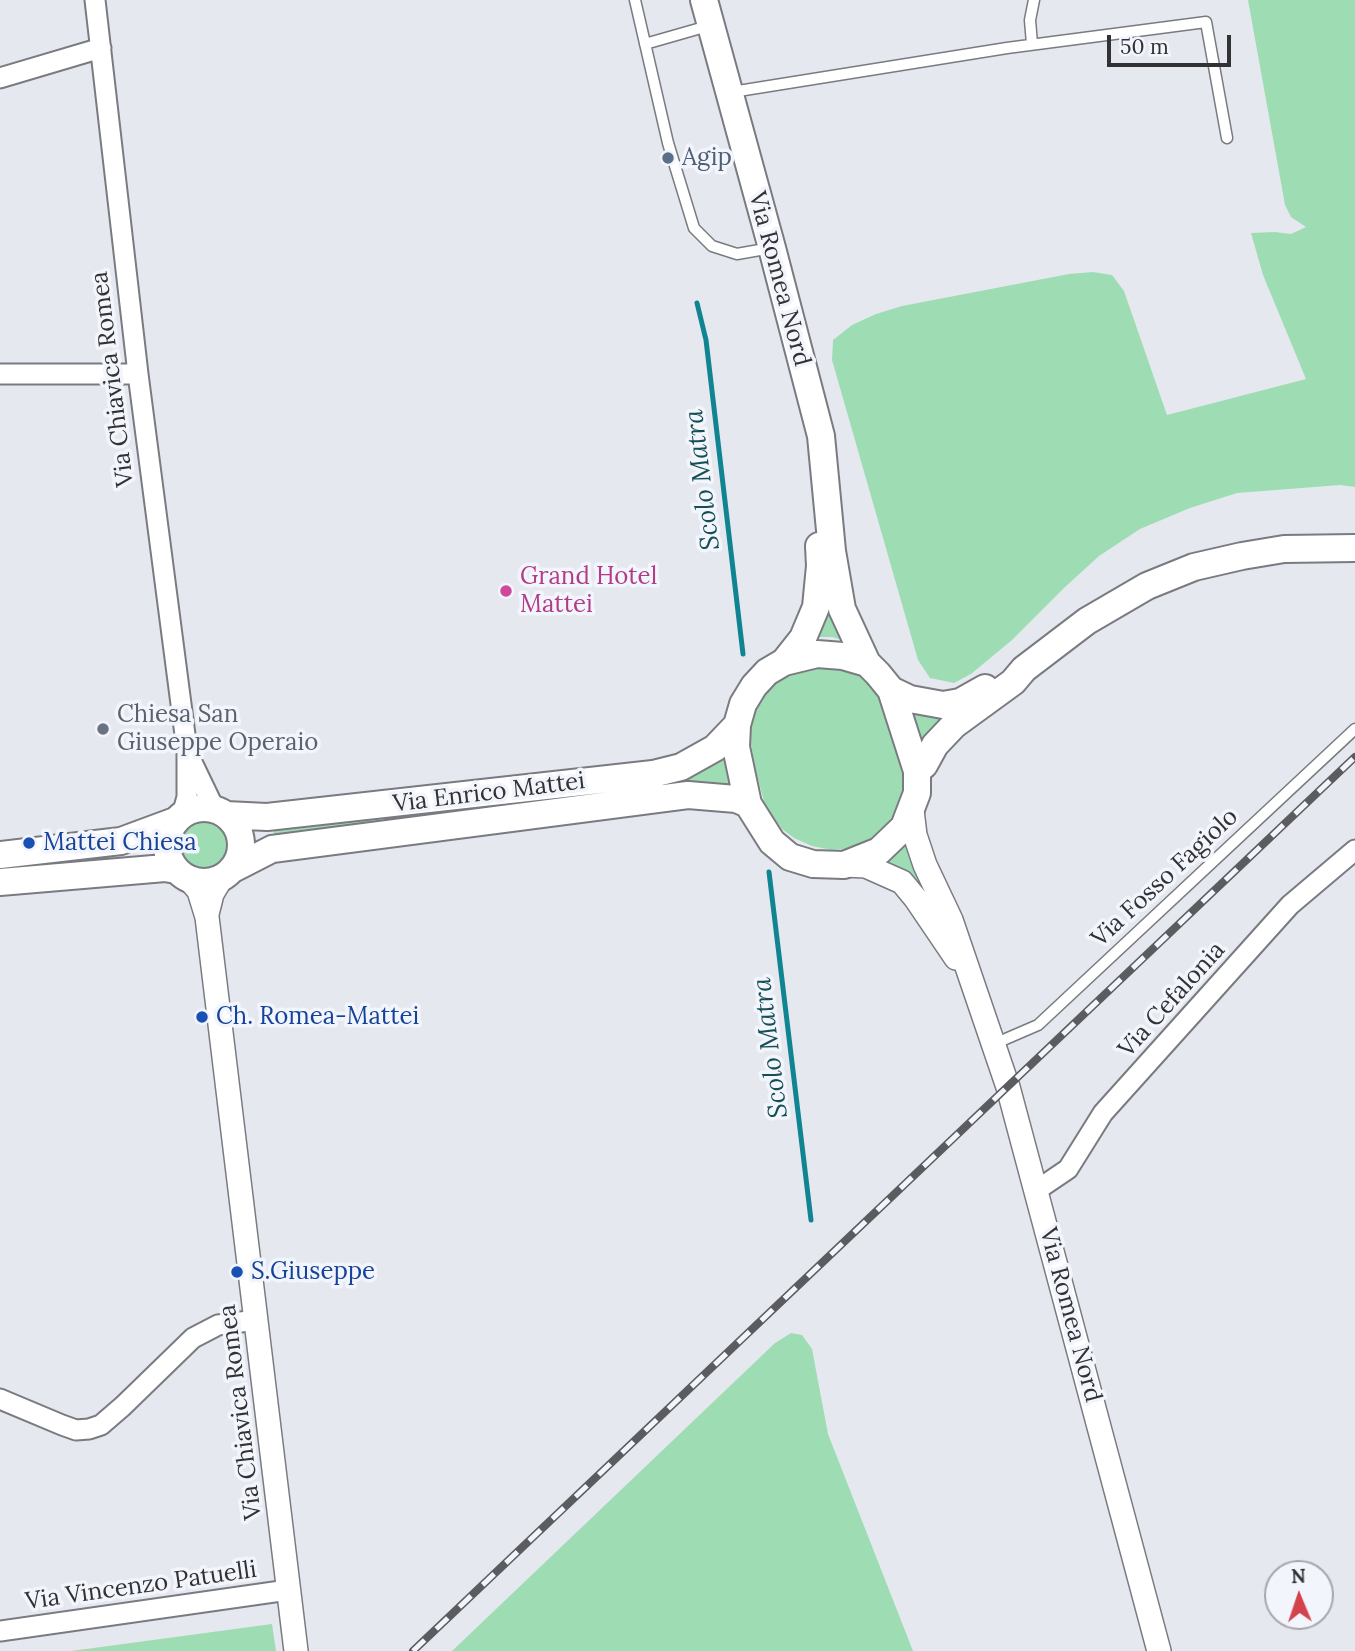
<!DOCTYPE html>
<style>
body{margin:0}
#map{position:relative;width:1355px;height:1651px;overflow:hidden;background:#e6e8ef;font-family:Lora,serif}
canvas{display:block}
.north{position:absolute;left:1264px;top:1560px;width:70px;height:70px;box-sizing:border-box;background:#f3f5fc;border:2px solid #a6a7ac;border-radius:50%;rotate:358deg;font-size:19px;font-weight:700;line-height:28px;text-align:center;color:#323235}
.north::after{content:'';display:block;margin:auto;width:24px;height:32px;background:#d3434b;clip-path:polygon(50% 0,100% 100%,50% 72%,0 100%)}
.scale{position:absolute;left:1107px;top:35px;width:124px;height:32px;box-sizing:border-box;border:4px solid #323235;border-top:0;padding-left:9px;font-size:21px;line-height:24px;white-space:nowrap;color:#323235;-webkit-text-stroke:5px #f3f5fc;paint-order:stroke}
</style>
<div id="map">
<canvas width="1355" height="1651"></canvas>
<div class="north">N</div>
<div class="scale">50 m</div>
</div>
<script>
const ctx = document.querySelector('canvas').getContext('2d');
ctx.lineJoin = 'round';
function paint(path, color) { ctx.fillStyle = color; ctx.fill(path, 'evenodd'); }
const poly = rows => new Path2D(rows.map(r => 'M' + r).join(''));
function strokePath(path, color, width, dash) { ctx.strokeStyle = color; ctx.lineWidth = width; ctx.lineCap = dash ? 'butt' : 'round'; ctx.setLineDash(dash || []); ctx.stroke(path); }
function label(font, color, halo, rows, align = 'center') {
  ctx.font = font + ' Lora,serif'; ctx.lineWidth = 7; ctx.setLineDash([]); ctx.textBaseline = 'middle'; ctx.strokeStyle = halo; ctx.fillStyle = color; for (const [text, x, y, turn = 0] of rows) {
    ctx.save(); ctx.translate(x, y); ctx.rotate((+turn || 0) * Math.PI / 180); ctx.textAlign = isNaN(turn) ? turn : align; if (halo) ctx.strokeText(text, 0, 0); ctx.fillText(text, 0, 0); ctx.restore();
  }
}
paint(poly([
 [1248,0,1355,0,1355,487,1340,485,1237,493,1190,508,1140,529,1099,556,1064,588,1012,640,971,674,954,683,930,678,918,660,832,360,833,340,852,325,876,314,902,306,1069,274,1093,272,1112,275,1124,291,1167,415,1306,379,1263,275,1251,233,1275,232,1291,234,1306,227,1291,217,1285,205],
 [830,570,849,642,832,637,814,637],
 [810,666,856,670,873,683,887,702,907,782,899,812,873,840,852,848,832,850,812,846,794,838,782,829,765,805,755,768,748,727,758,698,783,675],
 [909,705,963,710,924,754,919,729],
 [726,741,736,786,275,837,272,826,661,778],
 '178 845a25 25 0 1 1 50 0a25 25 0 1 1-50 0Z',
 [906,836,943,919,875,863],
 [791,1333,802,1335,812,1349,828,1434,913,1651,452,1651,775,1343],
 [272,1624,276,1651,71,1651]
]), '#9eddb4');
strokePath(poly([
 [697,303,706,340,743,654],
 [769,872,811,1220]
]), '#108591', 5);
const service = poly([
 [635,0,668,143,694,228,712,246,737,254,771,248],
 [645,44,708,26],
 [1032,44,1030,20,1034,0],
 [732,92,1007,48,1206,22,1227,138],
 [994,1044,1038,1025,1355,729]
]);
const minor = poly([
 [95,0,138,374,187,750,187,797,182,815],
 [0,78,101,48],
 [0,374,138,374],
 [190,758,215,810],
 [1037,1190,1068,1169,1103,1113,1290,905,1355,850],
 [0,1399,62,1425,76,1430,89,1429,101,1425,123,1406,193,1338,218,1325,256,1320],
 [0,1631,288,1590]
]);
const tertiary = poly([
 [912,810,915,835,925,865,951,920,1008,1087,1159,1651],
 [844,865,866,866,902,882,916,899,956,958],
 [189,879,199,891,207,917,296,1651],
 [207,914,212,894,222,877]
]);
const secondary = poly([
 [704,0,772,248,821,436,832,551,842,609,867,663],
 [817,654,843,656,867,663,878,674,891,690,917,771,917,793,904,827,879,851,844,865,813,864,790,857,772,842,748,804,736,747,737,725,743,704,754,686,767,672,784,662,817,654],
 [784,662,803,638,816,607,820,566,819,546],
 [891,690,910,699,943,705,960,702,985,688],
 [917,771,924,765,935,745,954,725,1013,682,1024,669,1087,621,1147,586,1194,567,1242,556,1284,549,1355,548],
 '167 845a37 37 0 1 1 74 0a37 37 0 1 1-74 0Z',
 [226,815,267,817,653,774,681,767,715,748,737,725],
 [0,855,121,841,175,821],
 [231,870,272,849,688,795,736,799,748,804],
 [0,882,165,868,176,870]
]);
strokePath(service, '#797b81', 13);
strokePath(minor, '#797b81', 23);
strokePath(tertiary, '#797b81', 26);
strokePath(secondary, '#797b81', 30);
strokePath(service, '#fff', 10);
strokePath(minor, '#fff', 19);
strokePath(tertiary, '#fff', 23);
strokePath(secondary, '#fff', 26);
const rail = poly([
 [413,1651,1355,757]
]);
strokePath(rail, '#5b5c60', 8);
strokePath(rail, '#f3f5fc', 5, [16]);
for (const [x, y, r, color] of [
 [668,158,7,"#5c6f8a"],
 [506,591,7,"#d1479c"],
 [103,729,7,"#6b7280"],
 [29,843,7,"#1a4fb4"],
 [202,1017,7,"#1a4fb4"],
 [237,1272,7,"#1a4fb4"]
]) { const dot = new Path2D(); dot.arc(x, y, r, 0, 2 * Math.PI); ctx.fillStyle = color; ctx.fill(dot); strokePath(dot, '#f3f5fc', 2.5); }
label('24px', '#4e5e75', '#f3f5fc', [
 ["Agip",682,158]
], 'left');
label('24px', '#323235', '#f3f5fc', [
 ["Via Romea Nord",779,279,75],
 ["Via Chiavica Romea",113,379,-97],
 ["Via Enrico Mattei",489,793,-7],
 ["Via Fosso Fagiolo",1165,878,-43],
 ["Via Cefalonia",1172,1000,-48],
 ["Via Romea Nord",1070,1315,75],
 ["Via Chiavica Romea",241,1412,-97],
 ["Via Vincenzo Patuelli",141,1586,-8]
]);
label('24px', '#b23c85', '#f3f5fc', [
 ["Grand Hotel",520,577],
 ["Mattei",520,605]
], 'left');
label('24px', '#5b616d', '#f3f5fc', [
 ["Chiesa San",117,715],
 ["Giuseppe Operaio",117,743]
], 'left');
label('24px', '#164399', '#f3f5fc', [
 ["Mattei Chiesa",43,843],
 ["Ch. Romea-Mattei",216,1017],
 ["S.Giuseppe",251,1272]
], 'left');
label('italic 26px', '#154e55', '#f3f5fc', [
 ["Scolo Matra",703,480,-97],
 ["Scolo Matra",771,1048,-97]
]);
</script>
